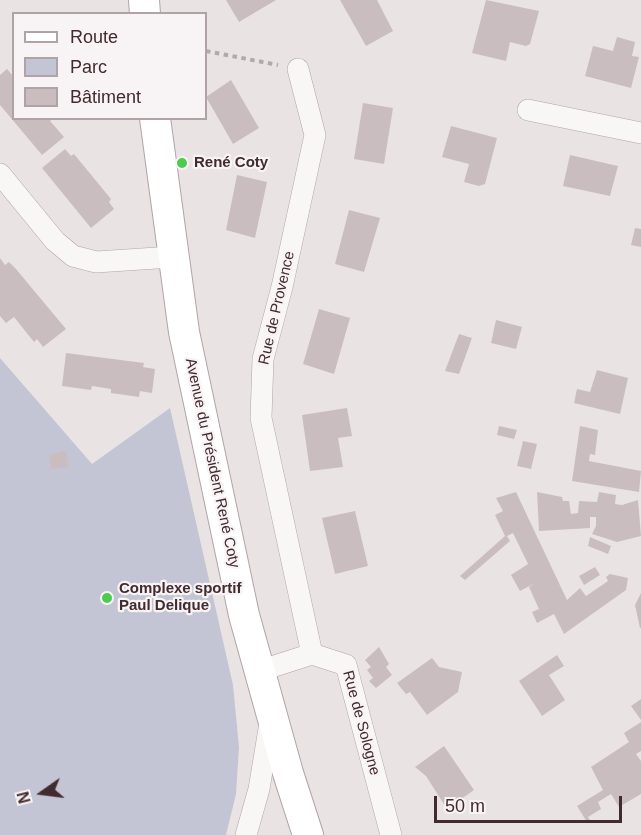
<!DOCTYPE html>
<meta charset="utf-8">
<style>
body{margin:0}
#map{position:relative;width:641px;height:835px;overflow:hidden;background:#eae3e4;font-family:Arial,sans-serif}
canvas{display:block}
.legend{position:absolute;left:12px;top:12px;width:195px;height:108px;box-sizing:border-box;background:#f8f3f4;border:2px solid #afa3a5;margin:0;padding:8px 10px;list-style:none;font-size:18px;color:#422b2f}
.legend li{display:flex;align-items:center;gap:12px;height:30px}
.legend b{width:30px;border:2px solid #afa3a5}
.north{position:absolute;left:12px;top:763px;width:60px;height:60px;-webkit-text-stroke:4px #f8f3f4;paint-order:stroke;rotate:256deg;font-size:16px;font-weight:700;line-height:24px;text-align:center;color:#422b2f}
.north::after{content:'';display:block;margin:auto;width:21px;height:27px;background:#422b2f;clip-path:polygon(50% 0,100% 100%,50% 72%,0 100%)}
.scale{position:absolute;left:434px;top:796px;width:188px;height:27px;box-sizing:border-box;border:3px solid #422b2f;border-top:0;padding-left:8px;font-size:18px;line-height:21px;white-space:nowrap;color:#422b2f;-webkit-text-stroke:4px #f8f3f4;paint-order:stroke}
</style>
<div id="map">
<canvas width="641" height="835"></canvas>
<ul class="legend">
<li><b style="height:8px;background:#fff"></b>Route</li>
<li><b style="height:16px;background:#c4c5d4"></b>Parc</li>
<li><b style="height:16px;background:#cabdc0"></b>Bâtiment</li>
</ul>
<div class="north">N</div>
<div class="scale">50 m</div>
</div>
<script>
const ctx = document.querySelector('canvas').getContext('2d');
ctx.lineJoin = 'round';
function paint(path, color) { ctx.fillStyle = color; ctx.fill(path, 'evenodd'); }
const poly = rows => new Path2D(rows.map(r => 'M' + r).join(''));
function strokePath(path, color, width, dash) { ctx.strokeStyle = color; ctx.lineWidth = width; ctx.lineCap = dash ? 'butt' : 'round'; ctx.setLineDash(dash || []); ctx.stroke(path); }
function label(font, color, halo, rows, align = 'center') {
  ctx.font = font + ' Arial,sans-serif'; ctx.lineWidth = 4.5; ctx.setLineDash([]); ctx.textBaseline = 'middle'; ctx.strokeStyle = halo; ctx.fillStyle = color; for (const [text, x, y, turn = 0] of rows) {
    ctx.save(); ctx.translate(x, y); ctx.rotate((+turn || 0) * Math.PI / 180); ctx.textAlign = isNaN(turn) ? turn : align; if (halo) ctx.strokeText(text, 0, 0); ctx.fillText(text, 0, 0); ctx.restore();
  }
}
paint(poly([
 [0,358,92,464,170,408,233,685,239,747,236,794,226,835,0,835]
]), '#c4c5d4');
paint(poly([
 [226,0,276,0,239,22],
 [340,0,377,0,393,31,366,46],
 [486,0,539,11,530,44,526,46,510,42,506,61,472,53],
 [617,37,635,42,632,56,639,57,631,88,585,76,593,46,613,51],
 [7,69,14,77,14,118,53,118,50,121,64,137,42,155,0,105,0,75],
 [231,80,259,128,233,144,206,97],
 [363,103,393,108,384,164,354,159],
 [451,126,497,138,485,184,479,186,464,182,469,164,442,157],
 [65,149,71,156,74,154,111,199,109,202,114,209,91,228,42,168],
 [570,155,618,166,610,196,563,186],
 [237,175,267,182,255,238,226,230],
 [349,210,380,218,364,272,335,264],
 [635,228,641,229,641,247,631,245],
 [0,258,5,265,9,262,16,269,66,329,43,347,37,339,34,342,14,317,6,323,0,316],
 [319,309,350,318,334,374,303,364],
 [496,320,522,327,516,349,491,343],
 [459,334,472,338,459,374,445,371],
 [66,353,144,363,143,367,155,369,152,393,140,391,139,397,111,393,111,389,92,386,91,390,62,386],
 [597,370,628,378,620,414,574,403,577,389,590,392],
 [347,408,352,436,338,438,343,467,310,471,302,415],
 [499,426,517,430,514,439,497,435],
 [580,426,598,430,595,455,590,454,589,461,641,471,639,492,572,481],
 [523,441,537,444,531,469,517,466],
 [66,451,68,467,51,469,49,454],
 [516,492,567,600,580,588,586,596,608,581,606,577,610,574,628,578,626,590,564,634,554,614,537,623,532,612,539,609,529,587,535,583,520,591,511,575,528,564,513,533,507,536,510,541,465,580,460,576,505,536,495,515,503,511,496,498],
 [537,492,562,497,563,501,569,501,571,514,578,513,579,501,597,502,599,492,616,495,615,504,622,505,638,500,641,536,617,542,592,534,596,526,596,517,590,517,590,528,539,531],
 [355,511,368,566,335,574,322,518],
 [590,537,611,546,608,554,588,546],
 [595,567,600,575,584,585,579,576],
 [641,593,641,628,640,628,635,605],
 [379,647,389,664,386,667,392,675,376,688,369,681,373,678,367,670,371,667,365,660],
 [557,655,564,666,549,675,565,700,542,716,519,681],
 [432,658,439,667,462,672,458,692,427,715,410,692,406,694,397,683],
 [641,699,641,720,631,706],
 [641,722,641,751,636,754,641,761,641,794,619,807,611,794,598,802,601,809,588,817,590,820,587,822,577,806,603,790,591,767,629,742,624,733],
 [444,746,474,790,447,809,426,776,415,767]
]), '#cabdc0');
const street = poly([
 [298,69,315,135,282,287,263,359,261,418,312,654],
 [528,110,641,133],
 [0,174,55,241,73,256,96,262,172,257],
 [259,671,312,654,346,665,391,835],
 [246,835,259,789,270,723]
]);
const secondary = poly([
 [144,0,145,14],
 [155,118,184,332,244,615,288,773,308,835]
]);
strokePath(street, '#b1a4a6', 22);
strokePath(secondary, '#b1a4a6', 32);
strokePath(poly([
 [206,51,278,65]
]), '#b3a9aa', 4, [4.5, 4.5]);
strokePath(street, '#f9f6f6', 21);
strokePath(secondary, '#fff', 30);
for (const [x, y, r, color] of [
 [182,163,6,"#4dca51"],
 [107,598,6,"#4dca51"]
]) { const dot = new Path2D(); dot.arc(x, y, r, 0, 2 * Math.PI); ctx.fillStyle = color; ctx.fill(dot); strokePath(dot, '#f8f3f4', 2); }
label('bold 15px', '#422b2f', '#f8f3f4', [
 ["René Coty",194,163],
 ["Complexe sportif",119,589],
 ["Paul Delique",119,606]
], 'left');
label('15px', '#422b2f', '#f8f3f4', [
 ["Rue de Provence",277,308,-77],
 ["Avenue du Président René Coty",212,463,78],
 ["Rue de Sologne",361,723,75]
]);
</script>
